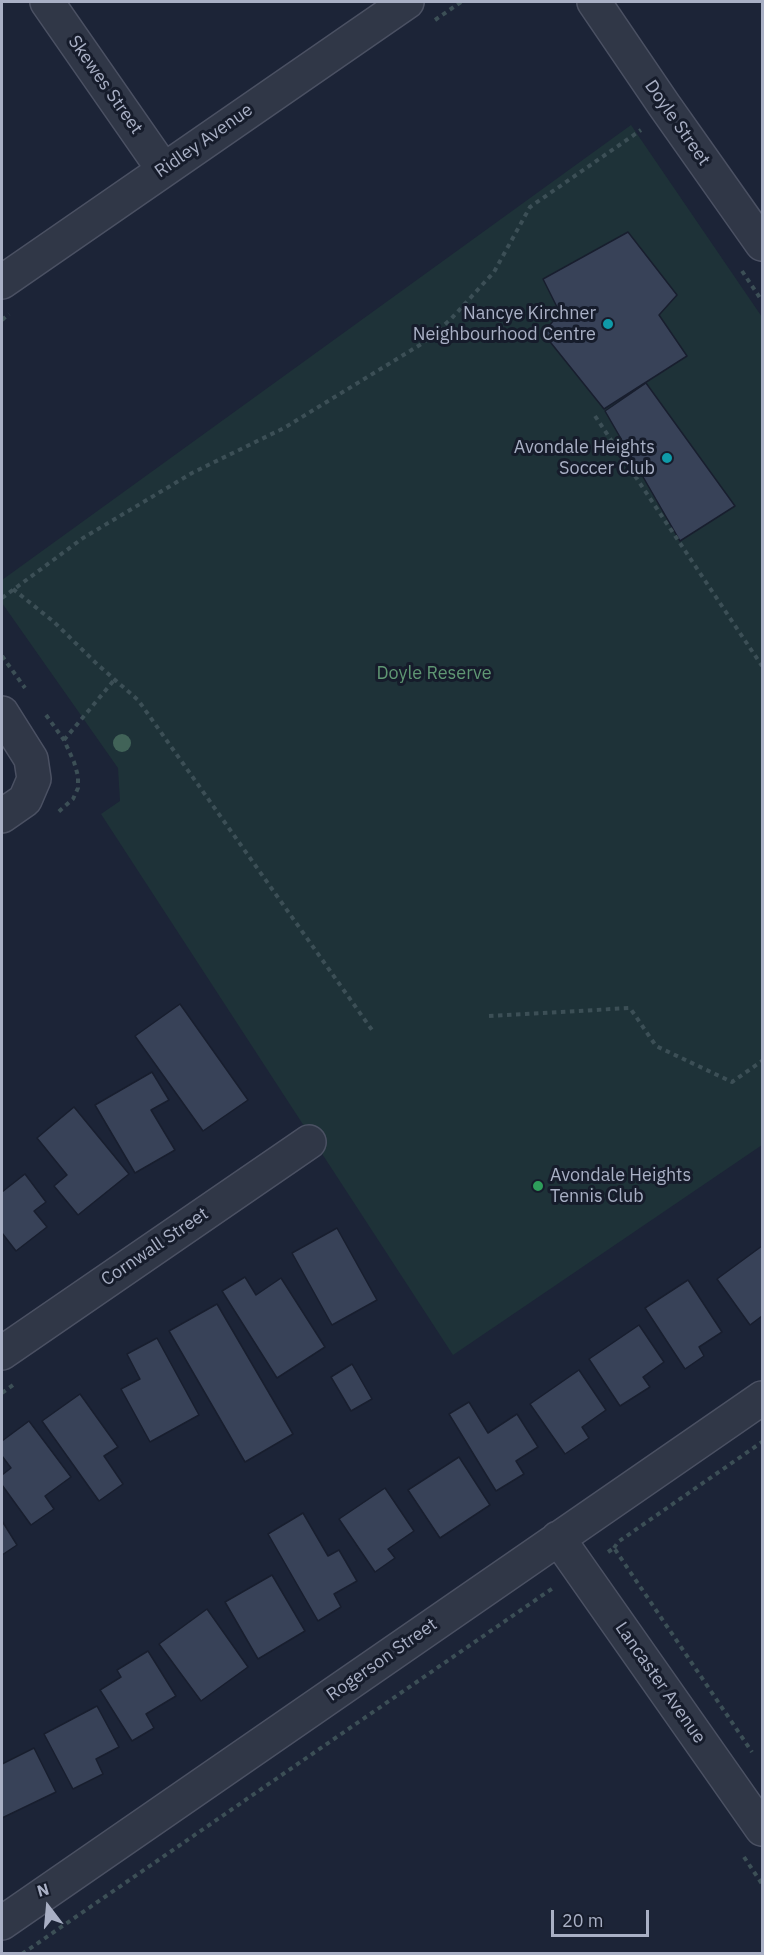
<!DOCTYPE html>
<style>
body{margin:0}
#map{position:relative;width:764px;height:1955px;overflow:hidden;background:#1c2437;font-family:"IBM Plex Sans",sans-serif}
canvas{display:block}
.frame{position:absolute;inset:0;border:3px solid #a9b0c5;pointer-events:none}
.north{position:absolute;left:18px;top:1877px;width:60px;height:60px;-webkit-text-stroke:4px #161c2b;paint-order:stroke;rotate:344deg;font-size:16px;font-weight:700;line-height:24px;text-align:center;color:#a9b0c5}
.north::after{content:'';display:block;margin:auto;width:21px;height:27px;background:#a9b0c5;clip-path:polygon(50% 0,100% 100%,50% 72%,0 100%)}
.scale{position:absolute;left:551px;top:1910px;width:98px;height:27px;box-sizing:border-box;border:3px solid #a9b0c5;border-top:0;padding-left:8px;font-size:18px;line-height:21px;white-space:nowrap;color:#a9b0c5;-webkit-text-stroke:4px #161c2b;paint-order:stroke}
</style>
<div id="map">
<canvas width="764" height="1955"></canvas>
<div class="frame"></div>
<div class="north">N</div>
<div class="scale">20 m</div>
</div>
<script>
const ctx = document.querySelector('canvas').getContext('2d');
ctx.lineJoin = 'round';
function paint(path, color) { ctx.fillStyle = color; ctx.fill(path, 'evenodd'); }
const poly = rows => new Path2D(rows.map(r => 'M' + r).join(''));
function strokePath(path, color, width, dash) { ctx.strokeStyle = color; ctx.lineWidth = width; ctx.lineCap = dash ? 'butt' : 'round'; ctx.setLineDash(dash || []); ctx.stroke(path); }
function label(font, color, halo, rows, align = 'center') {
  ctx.font = font + ' "IBM Plex Sans",sans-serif'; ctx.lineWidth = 6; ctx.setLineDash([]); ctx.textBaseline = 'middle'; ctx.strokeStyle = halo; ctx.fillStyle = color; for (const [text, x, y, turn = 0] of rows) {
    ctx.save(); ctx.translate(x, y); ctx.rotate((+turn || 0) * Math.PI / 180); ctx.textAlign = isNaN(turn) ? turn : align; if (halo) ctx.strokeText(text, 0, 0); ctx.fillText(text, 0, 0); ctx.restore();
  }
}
paint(poly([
 [631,125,762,317,762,1145,453,1355,101,814,120,801,118,768,2,603,2,580]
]), '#1e3238');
const building = poly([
 [628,232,677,295,659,315,687,356,604,409,543,333,560,313,543,279,628,232],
 [646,383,735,506,680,541,605,411,646,383],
 [180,1004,248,1100,203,1131,135,1036,180,1004],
 [152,1072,169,1100,151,1110,175,1150,135,1173,95,1105,152,1072],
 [74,1107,129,1174,78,1215,54,1186,67,1175,37,1138,74,1107],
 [25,1174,46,1202,34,1211,47,1227,16,1251,2,1233,2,1192,25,1174],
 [337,1228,377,1300,332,1325,292,1253,337,1228],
 [762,1246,762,1316,750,1325,717,1279,762,1246],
 [245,1277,256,1295,281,1278,325,1347,277,1378,222,1291,245,1277],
 [688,1280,722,1332,699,1347,704,1356,685,1369,645,1308,688,1280],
 [217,1304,293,1434,245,1462,169,1331,217,1304],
 [639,1325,664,1362,643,1377,650,1387,620,1406,589,1359,639,1325],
 [157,1338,199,1415,150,1442,121,1389,140,1379,127,1354,157,1338],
 [352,1364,372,1399,351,1411,331,1377,352,1364],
 [579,1370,606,1410,582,1427,589,1438,565,1454,530,1404,579,1370],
 [80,1394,118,1447,104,1456,123,1484,99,1501,42,1421,80,1394],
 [469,1402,488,1433,517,1414,538,1447,516,1461,524,1474,496,1491,449,1414,469,1402],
 [29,1421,71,1477,45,1496,54,1509,31,1525,2,1485,2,1475,11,1468,2,1456,2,1441,29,1421],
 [459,1457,490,1505,440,1538,408,1490,459,1457],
 [385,1488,414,1531,388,1549,395,1558,375,1572,339,1519,385,1488],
 [303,1513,328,1556,339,1550,357,1581,334,1594,341,1607,318,1621,268,1534,303,1513],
 [2,1521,17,1545,2,1555,2,1521],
 [272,1575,305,1631,258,1659,225,1602,272,1575],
 [207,1609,248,1667,201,1701,159,1644,207,1609],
 [148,1651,176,1696,146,1714,154,1728,132,1741,100,1690,121,1677,117,1670,148,1651],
 [97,1706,119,1747,96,1759,103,1774,73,1789,44,1734,97,1706],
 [34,1748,56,1792,2,1818,2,1764,34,1748]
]);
paint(building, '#384258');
strokePath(building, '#181e2e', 1.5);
const street = poly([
 [47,2,163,169],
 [594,2,664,105,762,244],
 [2,282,407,2],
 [2,713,31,759,34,779,25,800,2,816],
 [2,1353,309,1142],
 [558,1538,762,1829],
 [2,1923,762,1398]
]);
strokePath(street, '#4b5163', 36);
strokePath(poly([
 [435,20,461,2],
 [742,271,762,301],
 [2,320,9,314],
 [595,416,762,666],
 [13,589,54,622,98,665,138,700,372,1030],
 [2,598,83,538,192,473,284,428,423,343,451,319,494,272,530,207,641,130],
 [2,656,25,688],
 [46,715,64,740,74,762,78,776,78,788,73,799,56,814],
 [64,740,115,679],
 [489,1016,630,1008,656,1046,732,1082,762,1061],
 [2,1393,13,1385],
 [614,1548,618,1542,762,1442],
 [608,1552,614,1548,752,1752],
 [744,1857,762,1884],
 [22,1954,553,1588]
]), '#3c4f56', 4, [4.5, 4.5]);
strokePath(street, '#303747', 33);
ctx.fillStyle = '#416358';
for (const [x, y] of [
 [122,743]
]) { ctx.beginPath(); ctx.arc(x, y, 9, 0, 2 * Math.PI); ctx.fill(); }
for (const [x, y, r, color] of [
 [608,324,6,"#0f9aa8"],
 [667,458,6,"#0f9aa8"],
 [538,1186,6,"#2e9e5b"]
]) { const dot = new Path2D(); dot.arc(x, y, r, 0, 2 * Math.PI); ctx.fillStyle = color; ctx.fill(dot); strokePath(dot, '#161c2b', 2); }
label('18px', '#a9b0c5', '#161c2b', [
 ["Skewes Street",105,85,55],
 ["Doyle Street",677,123,55],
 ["Ridley Avenue",204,141,-35],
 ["Cornwall Street",155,1247,-34],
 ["Rogerson Street",382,1660,-35],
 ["Lancaster Avenue",660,1683,55]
]);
label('18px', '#a9b0c5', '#161c2b', [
 ["Nancye Kirchner",596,314],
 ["Neighbourhood Centre",596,335],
 ["Avondale Heights",655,448],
 ["Soccer Club",655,469],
 ["Avondale Heights",550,1176,"left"],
 ["Tennis Club",550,1197,"left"]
], 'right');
label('18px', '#5f9773', '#161c2b', [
 ["Doyle Reserve",434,674]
]);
</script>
